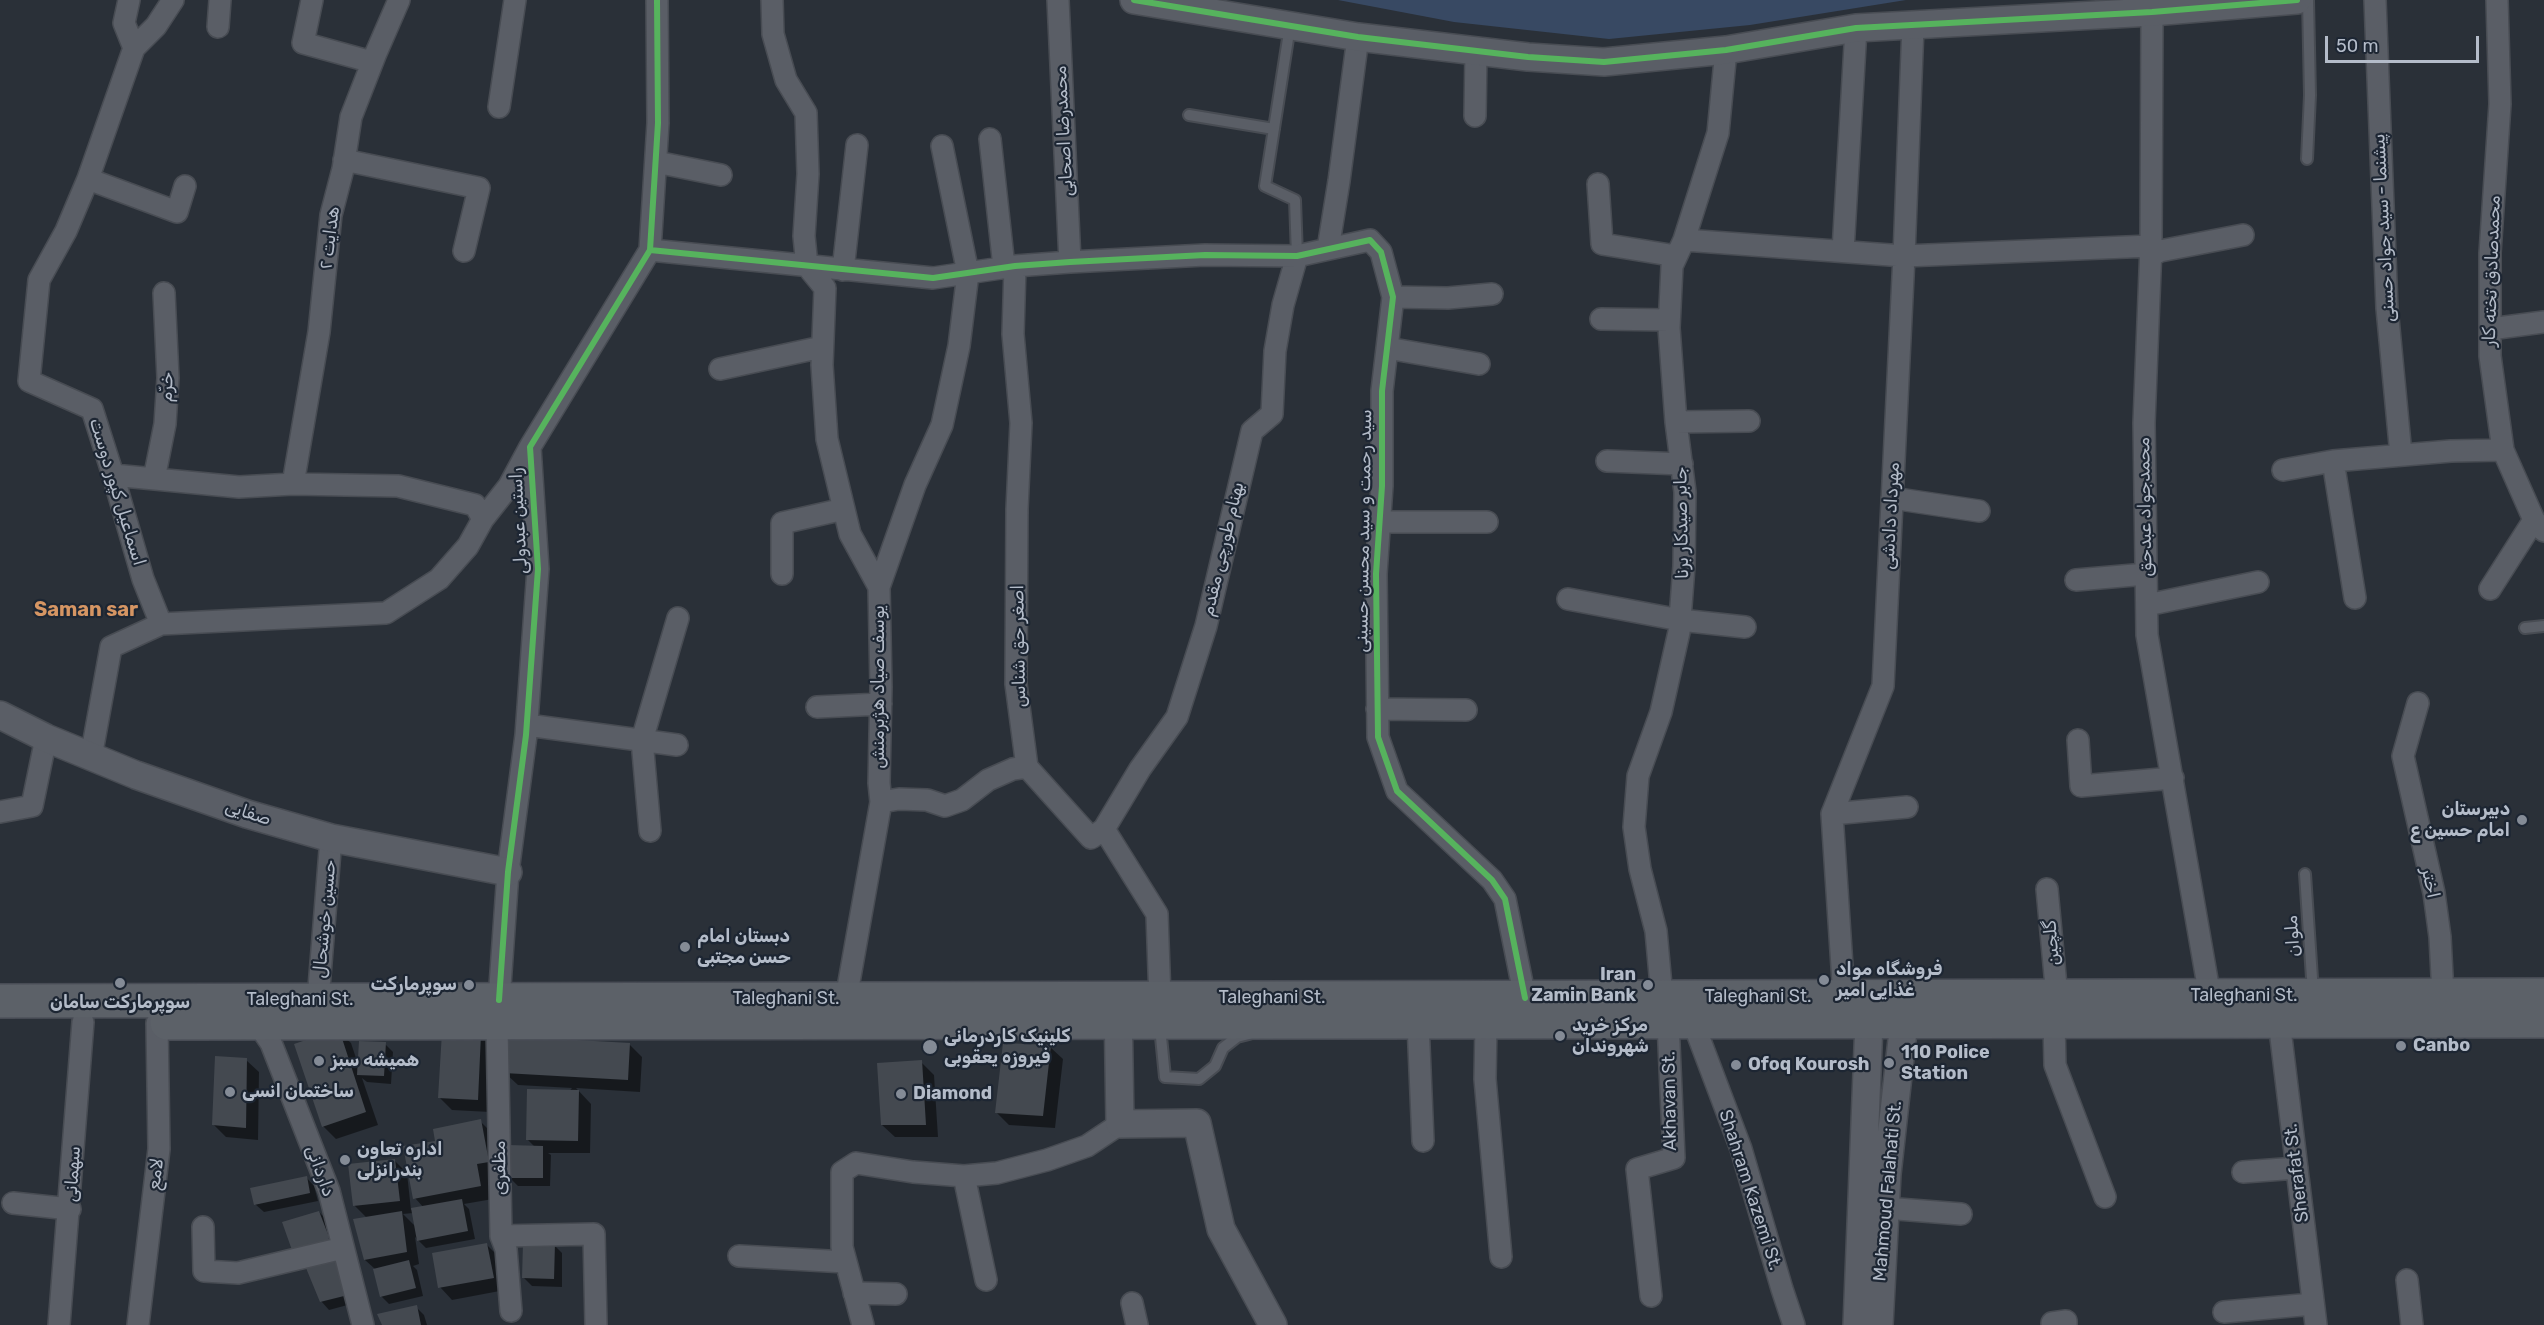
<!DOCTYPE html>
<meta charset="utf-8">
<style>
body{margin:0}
#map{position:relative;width:2544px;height:1325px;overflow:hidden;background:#2a3038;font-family:Rubik,sans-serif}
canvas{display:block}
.scale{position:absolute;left:2325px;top:36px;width:154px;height:27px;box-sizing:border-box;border:3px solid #b4bcc9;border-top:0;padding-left:8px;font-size:18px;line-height:21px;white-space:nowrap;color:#b4bcc9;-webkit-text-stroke:4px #1d2633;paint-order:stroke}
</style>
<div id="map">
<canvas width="2544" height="1325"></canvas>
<div class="scale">50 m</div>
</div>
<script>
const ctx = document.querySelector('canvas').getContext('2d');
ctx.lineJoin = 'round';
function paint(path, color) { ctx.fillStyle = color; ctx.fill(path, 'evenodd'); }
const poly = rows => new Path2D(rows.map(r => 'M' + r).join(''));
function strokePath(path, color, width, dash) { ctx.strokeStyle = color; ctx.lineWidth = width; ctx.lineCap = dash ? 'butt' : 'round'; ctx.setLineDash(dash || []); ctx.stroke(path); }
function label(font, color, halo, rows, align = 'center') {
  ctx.font = font + ' Rubik,"Noto Naskh Arabic",sans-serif'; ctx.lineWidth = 4.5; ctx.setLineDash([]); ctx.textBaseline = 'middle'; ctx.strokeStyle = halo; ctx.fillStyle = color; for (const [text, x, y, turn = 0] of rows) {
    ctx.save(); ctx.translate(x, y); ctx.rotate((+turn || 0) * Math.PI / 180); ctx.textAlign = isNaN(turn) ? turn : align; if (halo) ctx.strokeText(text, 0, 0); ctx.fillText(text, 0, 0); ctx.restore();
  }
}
paint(poly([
 [1338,0,1906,0,1750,25,1609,39,1454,22]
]), '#384963');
paint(poly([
 [338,1031,351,1043,359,1067,385,1044,393,1052,391,1084,367,1082,362,1078,378,1125,336,1139,323,1126],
 [481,1035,493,1048,490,1112,452,1110,440,1098],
 [629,1044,642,1057,640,1092,576,1088,591,1104,590,1153,548,1153,551,1155,550,1186,518,1186,509,1177,535,1147,528,1140,572,1088,518,1085,505,1073],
 [1050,1047,1063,1059,1055,1128,1009,1125,997,1113],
 [246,1060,259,1072,258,1140,226,1137,213,1124],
 [921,1062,934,1075,938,1137,895,1137,882,1125],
 [480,1121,493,1134,501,1174,489,1176,493,1199,464,1204,469,1209,475,1239,426,1248,415,1237,419,1264,413,1266,417,1270,423,1296,389,1304,381,1296,375,1269,365,1260,367,1218,354,1205,395,1161,407,1173,411,1210,424,1208,415,1198,436,1142],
 [413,1213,416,1227,403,1214],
 [306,1177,314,1186,318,1201,264,1212,255,1204],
 [319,1212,327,1220,355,1303,329,1310,321,1301],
 [487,1245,499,1257,505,1290,452,1300,440,1287],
 [554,1245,562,1253,562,1287,532,1286,524,1278],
 [416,1307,424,1315,427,1325,384,1325]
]), '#0007');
paint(poly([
 [339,1029,366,1112,322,1127,294,1044],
 [442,1032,481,1034,478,1100,438,1098],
 [506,1036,630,1043,628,1080,504,1073],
 [359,1041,386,1042,384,1076,357,1075],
 [1003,1043,1051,1045,1043,1116,995,1113],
 [215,1056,247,1058,246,1128,212,1125],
 [922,1060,926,1125,881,1125,877,1063],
 [527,1089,579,1090,578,1141,526,1140],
 [481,1119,489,1162,477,1164,481,1186,413,1199,403,1146,435,1141,433,1129],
 [508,1145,543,1146,543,1178,508,1178],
 [395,1159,400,1201,353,1206,348,1164],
 [307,1176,310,1193,254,1205,250,1188],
 [462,1199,468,1231,417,1241,411,1208],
 [319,1211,329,1237,327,1252,293,1253,282,1222],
 [402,1211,407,1252,364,1260,353,1219],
 [487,1243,494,1278,438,1288,432,1253],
 [523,1243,555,1243,554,1279,522,1278],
 [338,1258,348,1295,320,1302,306,1268],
 [409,1260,416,1288,380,1297,373,1269],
 [417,1305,421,1325,382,1325,377,1314]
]), '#444950');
const service = poly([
 [1290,26,1265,186,1295,200,1297,256],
 [1189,115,1274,129],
 [2307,159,2310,95,2308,0],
 [2525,628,2544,626],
 [2305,874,2313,993],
 [1160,1027,1165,1077,1199,1079,1215,1066,1223,1048,1237,1037,1249,1034]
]);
const minor = poly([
 [312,0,303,43,372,62],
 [772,0,773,34,786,80,806,113,808,174,804,236,807,266,825,288,822,365,827,439,850,534,879,587,881,687,879,783,881,802,846,999],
 [1058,0,1070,262],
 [2375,0,2387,308,2401,455],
 [2497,0,2500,104,2490,253,2490,356,2503,450,2534,520,2544,531],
 [2152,12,2151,246,2144,423,2147,635,2210,997],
 [218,27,220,0],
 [134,48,156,26,173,0],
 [499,107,515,0],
 [1475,116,1476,51],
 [990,139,1004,267],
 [344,160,479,188,464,251],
 [656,162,721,175],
 [88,179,177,212,185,186],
 [1598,184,1602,244,1676,256],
 [1684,240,1904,256,2151,246],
 [1328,249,1339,181,1358,37],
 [650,250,933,278,1015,266,1070,262,1205,255,1297,256,1370,240,1381,252,1393,297,1382,391,1382,486,1376,574,1378,737,1397,791,1492,880,1505,899,1525,998],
 [1843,251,1856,28],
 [2150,256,2160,251,2243,235],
 [1015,266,1013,334,1021,423,1017,509,1016,684,1027,767,1091,838,1104,829,1157,914,1160,999],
 [843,270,857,145],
 [1393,297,1448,298,1492,294],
 [1601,319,1669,320],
 [2490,329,2544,322],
 [1387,348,1479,364],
 [720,369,822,347],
 [1676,422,1749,421],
 [1607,461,1682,464],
 [2333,461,2355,598],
 [2283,470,2333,461,2451,451,2503,450],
 [113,475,239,487,293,484,398,486,475,505,483,519,509,486,530,447],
 [154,479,165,424,168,378,164,293],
 [293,484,319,332,331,215,343,169,351,117,376,53,399,0],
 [1892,498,1979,511],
 [1380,522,1487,522],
 [782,574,782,523,844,509],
 [2076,580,2146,574],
 [879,587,915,485,942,425,959,346,968,273,942,146],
 [2490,589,2534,520],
 [1568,599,1680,620,1745,627],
 [2147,605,2258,582],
 [161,624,386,613,439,579,468,546,483,519],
 [2418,703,2403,756,2434,893,2440,937,2443,995],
 [817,707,881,704],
 [1377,709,1466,710],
 [527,725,677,745],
 [2078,740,2081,786,2173,778],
 [91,757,111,647,161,624,143,579,113,475,92,409,29,381,39,280,66,231,88,179,134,48,124,23,129,0],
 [881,802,899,799,927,800,945,806,962,800,988,780,1013,769,1027,767],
 [0,812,32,806,46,738],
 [1832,814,1907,807],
 [1104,829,1140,769,1177,717,1206,626,1252,431,1272,414,1275,351,1283,305,1297,256],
 [650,831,642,740,678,618],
 [2047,889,2057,997],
 [1662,997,1656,931,1640,869,1634,827,1638,776,1661,712,1679,632,1684,566,1685,492,1676,422,1669,328,1672,266,1684,240,1718,133,1726,50],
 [1844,997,1832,814,1883,686,1904,256,1913,26],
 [318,1000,331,838],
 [499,1000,508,872,526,735,538,569,530,447,650,250,658,123,657,0],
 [2279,1021,2316,1325],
 [1693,1022,1741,1149,1782,1289,1794,1325],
 [2054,1022,2055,1065,2105,1197],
 [1418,1023,1423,1141],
 [1486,1023,1485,1079,1501,1257],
 [258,1024,271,1043,329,1191,363,1325],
 [497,1025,501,1236,506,1249,511,1311],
 [2243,1172,2297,1168],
 [964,1176,986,1280],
 [13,1203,70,1209],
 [1885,1208,1961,1214],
 [203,1227,204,1271,238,1273,343,1248],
 [501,1236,594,1234,596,1325],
 [739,1256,846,1262],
 [2407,1280,2412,1325],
 [854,1293,896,1294],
 [1651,1296,1637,1169,1674,1158,1668,1022],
 [1132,1303,1137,1325],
 [2224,1312,2313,1304],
 [2052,1323,2066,1321,2066,1325],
 [59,1325,83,1022],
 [138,1325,159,1149,157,1023],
 [863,1325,842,1247,842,1172,856,1163,913,1172,964,1176,997,1173,1047,1160,1087,1146,1120,1124]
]);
const tertiary = poly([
 [1134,0,1358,37,1528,57,1604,62,1726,50,1856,28,2152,12,2297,0],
 [0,715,46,738,136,775,247,814,331,838,508,872],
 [1118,1003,1120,1124,1197,1123,1221,1229,1273,1325],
 [1857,1325,1869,1022],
 [1879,1325,1887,1174,1904,1022]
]);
const primary = poly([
 [0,1001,2544,995],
 [167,1023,2544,1021]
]);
strokePath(service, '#484c53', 14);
strokePath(minor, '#484c53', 24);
strokePath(tertiary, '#484c53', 30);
strokePath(primary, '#484c55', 36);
strokePath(service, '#5a5e66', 10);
strokePath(minor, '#5a5e66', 21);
strokePath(tertiary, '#5a5e66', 27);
strokePath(primary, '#5c6168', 33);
strokePath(poly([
 [1134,0,1358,37,1528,57,1604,62,1726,50,1856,28,2152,12,2297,0],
 [650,250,933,278,1015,266,1070,262,1205,255,1297,256,1370,240,1381,252,1393,297,1382,391,1382,486,1376,574,1378,737,1397,791,1492,880,1505,899,1525,998],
 [499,1000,508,872,526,735,538,569,530,447,650,250,658,123,657,0]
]), '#56b35d', 6);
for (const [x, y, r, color] of [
 [2522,820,6,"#848b96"],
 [685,947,6,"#848b96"],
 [1824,980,6,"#848b96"],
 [120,983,6,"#848b96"],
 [469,985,6,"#848b96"],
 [1648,985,6,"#848b96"],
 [1560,1036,6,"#848b96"],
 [2401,1046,6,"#848b96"],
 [930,1047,8,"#848b96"],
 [319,1061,6,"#848b96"],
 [1889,1063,6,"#848b96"],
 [1736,1065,6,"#848b96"],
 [230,1092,6,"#848b96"],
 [901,1094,6,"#848b96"],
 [345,1160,6,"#848b96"]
]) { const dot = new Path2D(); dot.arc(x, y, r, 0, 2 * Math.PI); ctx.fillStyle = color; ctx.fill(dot); strokePath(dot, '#1d2633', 2); }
label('18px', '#b4bcc9', '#1d2633', [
 ["محمدرضا اصحابی",1064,131,-93],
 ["پیشنما - سید جواد حسنی",2384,228,-93],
 ["هدایت ۲",330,238,-83],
 ["محمدصادق تخته کار",2492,271,-88],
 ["خرّم",167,387,-88],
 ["اسماعیل کپور دوست",117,492,73],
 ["محمدجواد عبدحق",2145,507,-91],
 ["مهرداد دادشی",1891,516,-87],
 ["راستین عبدولی",519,521,-93],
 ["جابر صیدکار برنا",1682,523,-91],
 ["سید رحمت و سید محسن حسینی",1364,531,-89],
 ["بهنام طورچی مقدم",1223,549,-77],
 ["اصغر حق شناس",1019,646,-91],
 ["یوسف صیاد هژبرمنش",879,687,-90],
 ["صفایی",248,813,18],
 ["اختر",2430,883,78],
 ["حسین خوشحال",325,919,-85],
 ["ملوان",2293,936,-94],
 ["گلچین",2052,943,-95],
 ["Taleghani St.",2244,996],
 ["Taleghani St.",1758,997],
 ["Taleghani St.",1272,998],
 ["Taleghani St.",786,999],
 ["Taleghani St.",300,1000],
 ["Akhavan St.",1670,1101,-91],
 ["مظفری",500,1168,-91],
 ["داردانی",320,1171,70],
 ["Sherafat St.",2297,1173,-97],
 ["سهمانی",73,1174,-86],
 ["لامع",156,1174,-83],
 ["Shahram Kazemi St.",1750,1190,72],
 ["Mahmoud Falahati St.",1888,1191,-85]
]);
label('bold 18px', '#b4bcc9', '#1d2633', [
 ["دبیرستان",2510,810,"right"],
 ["امام حسین ع",2510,831,"right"],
 ["دبستان امام",697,937],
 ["حسن مجتبی",697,958],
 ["فروشگاه مواد",1836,970],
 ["غذایی امیر",1836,991],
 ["Iran",1636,975,"right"],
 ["Zamin Bank",1636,996,"right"],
 ["سوپرمارکت",457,985,"right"],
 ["سوپرمارکت سامان",120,1003,"center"],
 ["مرکز خرید",1572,1026],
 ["شهروندان",1572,1047],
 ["کلینیک کاردرمانی",944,1037],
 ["فیروزه یعقوبی",944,1058],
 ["Canbo",2413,1046],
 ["110 Police",1901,1053],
 ["Station",1901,1074],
 ["همیشه سبز",331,1061],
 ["Ofoq Kourosh",1748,1065],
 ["ساختمان انسی",242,1092],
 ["Diamond",913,1094],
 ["اداره تعاون",357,1150],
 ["بندرانزلی",357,1171]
], 'left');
label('bold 20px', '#d59563', '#1d2633', [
 ["Saman sar",86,610]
]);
</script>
